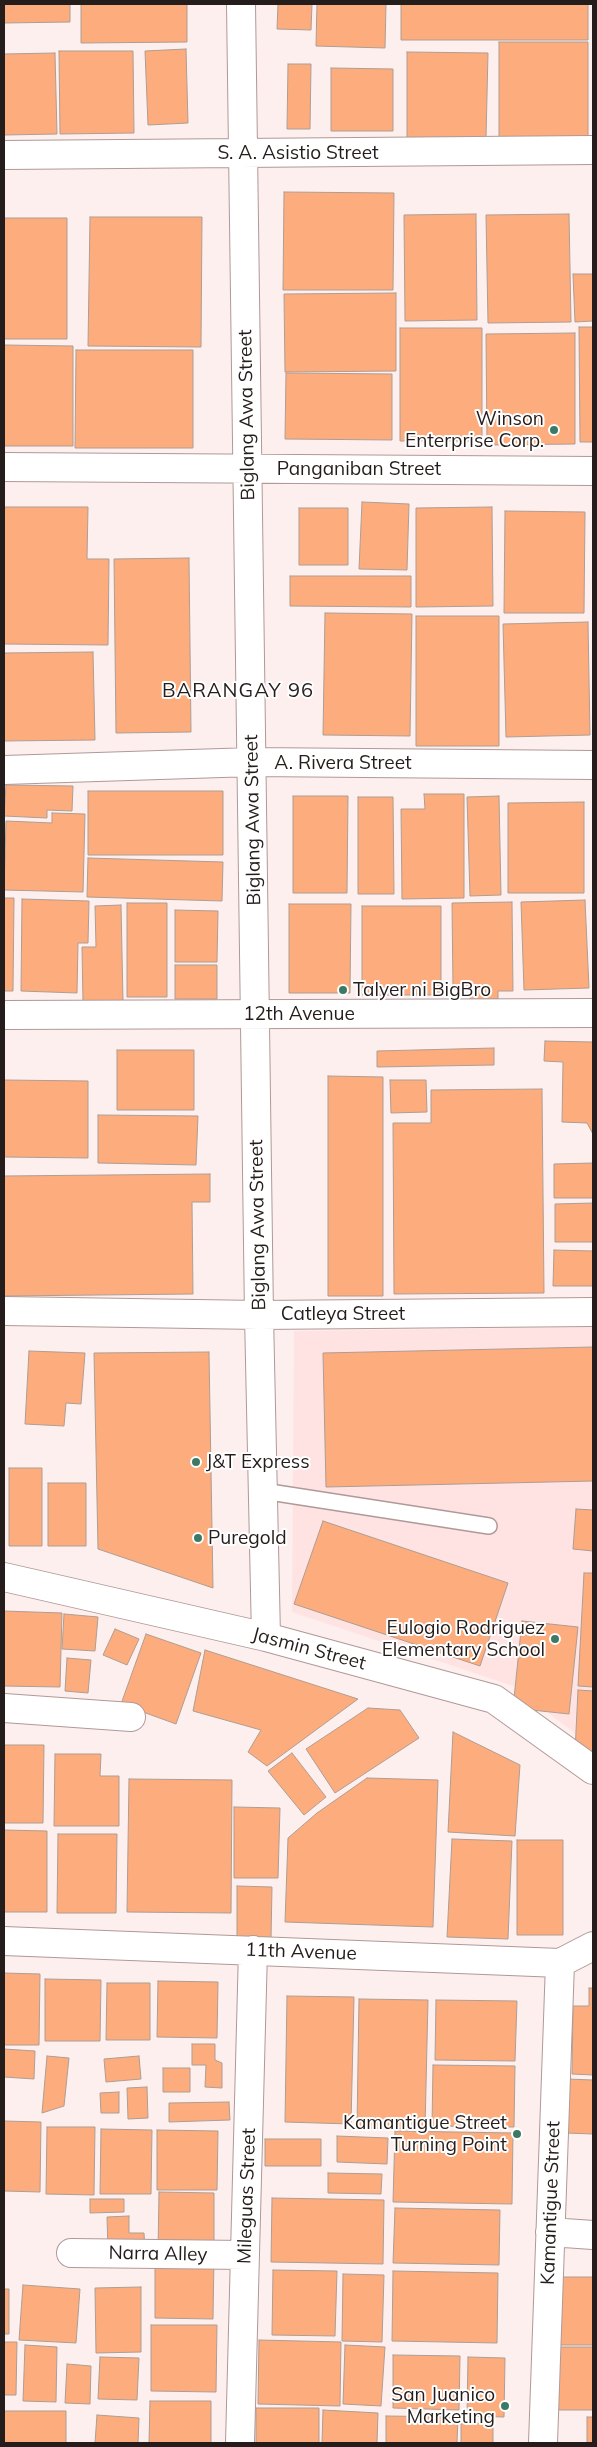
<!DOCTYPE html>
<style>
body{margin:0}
#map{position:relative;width:597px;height:2447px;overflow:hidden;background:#fdefee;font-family:Mulish,sans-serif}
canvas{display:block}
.frame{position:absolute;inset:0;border:5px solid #251d1c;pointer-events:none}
</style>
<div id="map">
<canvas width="597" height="2447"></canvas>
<div class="frame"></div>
</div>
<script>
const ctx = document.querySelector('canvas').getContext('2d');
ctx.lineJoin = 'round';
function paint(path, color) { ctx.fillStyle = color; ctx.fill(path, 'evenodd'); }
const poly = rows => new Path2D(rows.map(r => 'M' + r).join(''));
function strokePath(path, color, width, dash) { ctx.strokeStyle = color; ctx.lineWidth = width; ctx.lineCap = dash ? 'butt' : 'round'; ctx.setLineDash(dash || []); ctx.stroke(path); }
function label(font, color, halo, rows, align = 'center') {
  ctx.font = font + ' Mulish,sans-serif'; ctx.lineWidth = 4; ctx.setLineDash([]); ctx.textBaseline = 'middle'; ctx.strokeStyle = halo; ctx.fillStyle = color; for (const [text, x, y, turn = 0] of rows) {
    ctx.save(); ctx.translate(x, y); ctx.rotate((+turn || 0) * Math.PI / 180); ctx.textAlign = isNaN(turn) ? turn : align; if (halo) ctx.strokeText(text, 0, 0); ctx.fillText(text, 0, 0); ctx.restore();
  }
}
paint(poly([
 [593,1327,593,1747,513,1686,292,1612,294,1331]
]), '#fee3e2');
const building = poly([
 [4,4,70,4,70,22,4,23,4,4],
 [81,4,187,4,187,42,81,43,81,4],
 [278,4,312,4,311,30,277,29,278,4],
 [317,4,386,4,385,48,316,46,317,4],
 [401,4,588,4,588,40,401,40,401,4],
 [499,42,588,42,588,139,499,139,499,42],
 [186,49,188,123,148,125,145,51,186,49],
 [59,51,133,51,134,133,60,134,59,51],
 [407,52,488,53,486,138,407,138,407,52],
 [55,53,57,134,4,135,4,54,55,53],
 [288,64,311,64,310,129,287,129,288,64],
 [331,68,393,69,393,131,331,131,331,68],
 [284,192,394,193,393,290,283,290,284,192],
 [476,214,477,320,405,321,404,215,476,214],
 [569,214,571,322,488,323,486,215,569,214],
 [90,217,202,217,201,347,88,346,90,217],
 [4,218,67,218,67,339,4,339,4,218],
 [573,274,593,274,593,321,575,322,573,274],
 [396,293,396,371,285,372,284,294,396,293],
 [579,327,593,327,593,442,580,442,579,327],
 [400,328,482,328,482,441,400,441,400,328],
 [575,333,575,444,487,445,486,334,575,333],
 [4,345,73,346,73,446,4,446,4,345],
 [76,350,193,350,193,448,75,448,76,350],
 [286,373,392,374,392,440,285,439,286,373],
 [362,502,409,504,407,570,359,569,362,502],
 [4,507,88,507,87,559,109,559,108,645,4,644,4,507],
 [492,507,493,606,416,607,416,508,492,507],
 [299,508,348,508,348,565,299,565,299,508],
 [505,511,585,512,584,613,504,613,505,511],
 [189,558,191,732,116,733,114,559,189,558],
 [290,576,411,576,411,607,290,606,290,576],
 [325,613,412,614,410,736,323,735,325,613],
 [416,616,499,616,499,746,416,746,416,616],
 [588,622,590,735,506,737,503,624,588,622],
 [93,652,95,740,4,741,4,653,93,652],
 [6,785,73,786,72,811,47,810,47,818,4,816,6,785],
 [88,791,223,791,223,855,88,855,88,791],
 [424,794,464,794,464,898,402,899,401,809,425,809,424,794],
 [293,796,348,796,347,893,293,893,293,796],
 [499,796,501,895,470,896,467,797,499,796],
 [358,797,393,797,394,894,358,894,358,797],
 [584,802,584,893,508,893,508,803,584,802],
 [52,813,85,814,83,892,4,890,6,821,52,823,52,813],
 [88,858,223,862,222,901,87,897,88,858],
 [4,898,14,898,13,991,4,991,4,898],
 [22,899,89,901,88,943,78,943,77,993,21,991,22,899],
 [585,900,589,988,524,990,521,902,585,900],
 [512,902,513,991,498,991,498,999,470,1000,470,989,453,989,452,903,512,902],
 [127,903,167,903,167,997,127,997,127,903],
 [289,904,351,904,350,993,289,993,289,904],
 [121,905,123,1001,83,1002,82,947,96,947,95,906,121,905],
 [362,906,441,906,441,995,362,995,362,906],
 [175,910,218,911,217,962,175,962,175,910],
 [175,965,217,965,217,999,175,999,175,965],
 [545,1041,593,1042,593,1134,587,1123,562,1122,563,1062,544,1061,545,1041],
 [494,1048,494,1065,377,1067,377,1051,494,1048],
 [117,1050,194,1050,194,1110,117,1110,117,1050],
 [328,1076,383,1077,383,1296,328,1296,328,1076],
 [4,1080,88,1081,88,1158,4,1157,4,1080],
 [390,1080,426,1080,427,1112,391,1113,390,1080],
 [542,1089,544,1293,394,1294,393,1123,431,1123,431,1090,542,1089],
 [98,1115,198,1116,196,1165,98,1163,98,1115],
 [593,1163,593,1198,554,1198,554,1164,593,1163],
 [210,1174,210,1202,192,1202,193,1294,4,1296,4,1176,210,1174],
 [593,1203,593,1242,555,1242,555,1204,593,1203],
 [554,1250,593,1251,593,1286,553,1286,554,1250],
 [593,1347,593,1481,326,1487,323,1353,593,1347],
 [29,1351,85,1353,81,1404,66,1403,64,1426,25,1424,29,1351],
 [209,1352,213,1588,98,1549,94,1353,209,1352],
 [9,1468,42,1468,42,1546,9,1546,9,1468],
 [48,1483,86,1483,86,1546,48,1546,48,1483],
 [576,1509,593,1510,593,1551,573,1549,576,1509],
 [323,1521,508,1583,480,1666,294,1604,323,1521],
 [584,1573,593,1573,593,1687,578,1686,584,1573],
 [4,1611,62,1613,60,1687,4,1686,4,1611],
 [64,1614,98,1617,95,1651,62,1649,64,1614],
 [522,1621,578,1627,569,1714,513,1708,522,1621],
 [115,1629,139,1639,127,1665,103,1655,115,1629],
 [146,1634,201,1653,176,1724,121,1704,146,1634],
 [205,1650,358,1699,267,1766,248,1752,261,1730,193,1711,205,1650],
 [67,1658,91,1660,88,1693,65,1691,67,1658],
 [578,1690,593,1691,593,1753,575,1752,578,1690],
 [368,1708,400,1710,419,1738,335,1793,306,1749,368,1708],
 [453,1732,520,1765,515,1836,448,1832,453,1732],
 [4,1745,44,1745,43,1823,4,1823,4,1745],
 [292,1753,326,1797,304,1815,268,1771,292,1753],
 [55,1754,101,1754,100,1776,119,1776,119,1826,54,1826,55,1754],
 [367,1778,438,1780,433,1927,285,1922,288,1838,317,1813,367,1778],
 [129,1779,232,1780,231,1913,127,1912,129,1779],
 [234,1807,280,1808,278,1878,234,1878,234,1807],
 [4,1830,47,1831,47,1912,4,1912,4,1830],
 [58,1834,117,1834,116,1913,57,1913,58,1834],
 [452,1839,512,1841,508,1939,447,1937,452,1839],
 [517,1840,563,1840,563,1935,517,1935,517,1840],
 [237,1886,272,1887,271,1939,237,1938,237,1886],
 [4,1973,40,1974,39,2045,4,2045,4,1973],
 [45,1979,101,1980,100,2041,45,2041,45,1979],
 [158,1981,218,1982,217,2038,157,2037,158,1981],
 [107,1983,150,1983,150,2040,106,2040,107,1983],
 [589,1988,593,1988,593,2075,572,2074,573,2006,589,2006,589,1988],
 [287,1996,354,1997,351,2124,285,2122,287,1996],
 [359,1999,428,2000,425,2129,357,2128,359,1999],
 [436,2000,517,2001,515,2061,435,2060,436,2000],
 [192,2044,215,2044,215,2060,222,2063,222,2088,205,2087,206,2065,192,2065,192,2044],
 [4,2049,35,2051,34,2079,4,2077,4,2049],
 [47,2056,69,2058,64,2106,42,2113,47,2056],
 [139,2056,141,2079,106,2082,104,2059,139,2056],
 [433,2065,515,2066,514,2127,432,2126,433,2065],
 [163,2068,190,2068,190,2092,163,2092,163,2068],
 [567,2079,593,2080,593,2134,565,2133,567,2079],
 [147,2087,148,2118,128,2119,127,2088,147,2087],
 [119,2092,119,2113,101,2113,100,2093,119,2092],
 [229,2102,230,2120,169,2122,169,2103,229,2102],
 [4,2121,41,2122,40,2192,4,2191,4,2121],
 [47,2127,95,2127,94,2195,46,2194,47,2127],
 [101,2129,152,2130,151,2194,100,2194,101,2129],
 [157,2130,218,2131,217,2190,157,2190,157,2130],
 [395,2131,513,2133,512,2204,393,2202,395,2131],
 [337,2136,388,2138,387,2164,337,2162,337,2136],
 [265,2139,321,2139,321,2166,265,2166,265,2139],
 [328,2173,382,2174,381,2194,328,2193,328,2173],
 [159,2192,214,2193,214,2251,158,2251,159,2192],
 [272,2198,384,2200,383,2264,271,2262,272,2198],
 [90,2199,124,2199,124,2212,90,2213,90,2199],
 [395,2208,500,2210,499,2265,393,2263,395,2208],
 [129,2216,129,2233,144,2233,145,2250,108,2251,107,2217,129,2216],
 [155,2257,214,2257,213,2319,155,2318,155,2257],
 [273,2270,337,2271,335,2336,272,2335,273,2270],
 [393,2271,498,2273,497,2343,392,2341,393,2271],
 [343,2274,384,2275,382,2342,342,2341,343,2274],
 [560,2277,593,2277,593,2345,560,2345,560,2277],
 [23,2285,80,2289,76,2343,19,2340,23,2285],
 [141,2287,141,2352,96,2353,95,2288,141,2287],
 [4,2289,9,2289,9,2334,4,2334,4,2289],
 [151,2325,217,2325,216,2392,151,2391,151,2325],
 [259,2340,341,2342,340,2406,258,2404,259,2340],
 [4,2342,17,2342,16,2395,4,2395,4,2342],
 [25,2345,57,2347,56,2402,23,2401,25,2345],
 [345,2345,385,2347,381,2406,343,2404,345,2345],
 [551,2347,593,2347,593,2410,551,2410,551,2347],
 [393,2355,460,2356,459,2410,393,2408,393,2355],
 [100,2357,139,2358,137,2400,98,2399,100,2357],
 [468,2357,505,2358,504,2417,467,2416,468,2357],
 [67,2364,91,2366,90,2404,65,2403,67,2364],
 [150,2401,211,2401,211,2443,149,2443,150,2401],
 [256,2408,319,2408,319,2443,256,2443,256,2408],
 [323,2410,378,2413,377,2443,322,2443,323,2410],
 [4,2411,66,2411,66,2443,4,2443,4,2411],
 [97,2415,139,2418,138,2443,95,2443,97,2415],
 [386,2416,458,2417,457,2443,386,2443,386,2416],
 [587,2417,593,2417,593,2443,587,2443,587,2417],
 [461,2423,493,2423,493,2443,461,2443,461,2423]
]);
paint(building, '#fdac7d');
strokePath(building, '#af9d92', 1);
const lane = poly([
 [263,1491,489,1526]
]);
const street = poly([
 [241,4,259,1315,266,1637],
 [4,155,593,150],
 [4,467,593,471],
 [4,770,253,762,593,765],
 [4,1015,593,1013],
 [4,1311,259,1315,593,1312],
 [4,1577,266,1637,494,1699,593,1770],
 [4,1708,131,1717],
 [4,1941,560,1963,593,1946],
 [550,2232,593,2235],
 [71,2253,245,2255],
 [240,2443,253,1950],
 [543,2443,560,1963]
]);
strokePath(lane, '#b09998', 18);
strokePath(street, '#b09998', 30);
strokePath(lane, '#fff', 15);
strokePath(street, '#fff', 28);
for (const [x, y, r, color] of [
 [554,430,5,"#3c7a66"],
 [343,990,5,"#3c7a66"],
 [196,1462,5,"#3c7a66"],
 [198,1538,5,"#3c7a66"],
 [555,1639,5,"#3c7a66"],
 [517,2134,5,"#3c7a66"],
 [505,2406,5,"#3c7a66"]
]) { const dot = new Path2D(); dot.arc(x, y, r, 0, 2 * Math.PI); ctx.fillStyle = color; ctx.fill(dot); strokePath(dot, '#fff', 2); }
label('19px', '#251d1c', '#fff', [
 ["S. A. Asistio Street",298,153],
 ["Biglang Awa Street",247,415,-91],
 ["Panganiban Street",359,469],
 ["A. Rivera Street",343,763],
 ["Biglang Awa Street",253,820,-91],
 ["12th Avenue",299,1014],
 ["Biglang Awa Street",258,1225,-91],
 ["Catleya Street",343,1314],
 ["Jasmin Street",309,1649,15],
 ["11th Avenue",301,1952,2],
 ["Mileguas Street",247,2196,-88],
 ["Kamantigue Street",551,2203,-88],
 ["Narra Alley",158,2254,1]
]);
label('19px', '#251d1c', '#fff', [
 ["Winson",544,419],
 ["Enterprise Corp.",544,441],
 ["Talyer ni BigBro",353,990,"left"],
 ["J&T Express",206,1462,"left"],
 ["Puregold",208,1538,"left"],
 ["Eulogio Rodriguez",545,1628],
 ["Elementary School",545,1650],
 ["Kamantigue Street",507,2123],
 ["Turning Point",507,2145],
 ["San Juanico",495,2395],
 ["Marketing",495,2417]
], 'right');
ctx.letterSpacing = '1px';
label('20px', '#251d1c', '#fff', [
 ["BARANGAY 96",238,691]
]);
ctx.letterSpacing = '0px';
</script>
